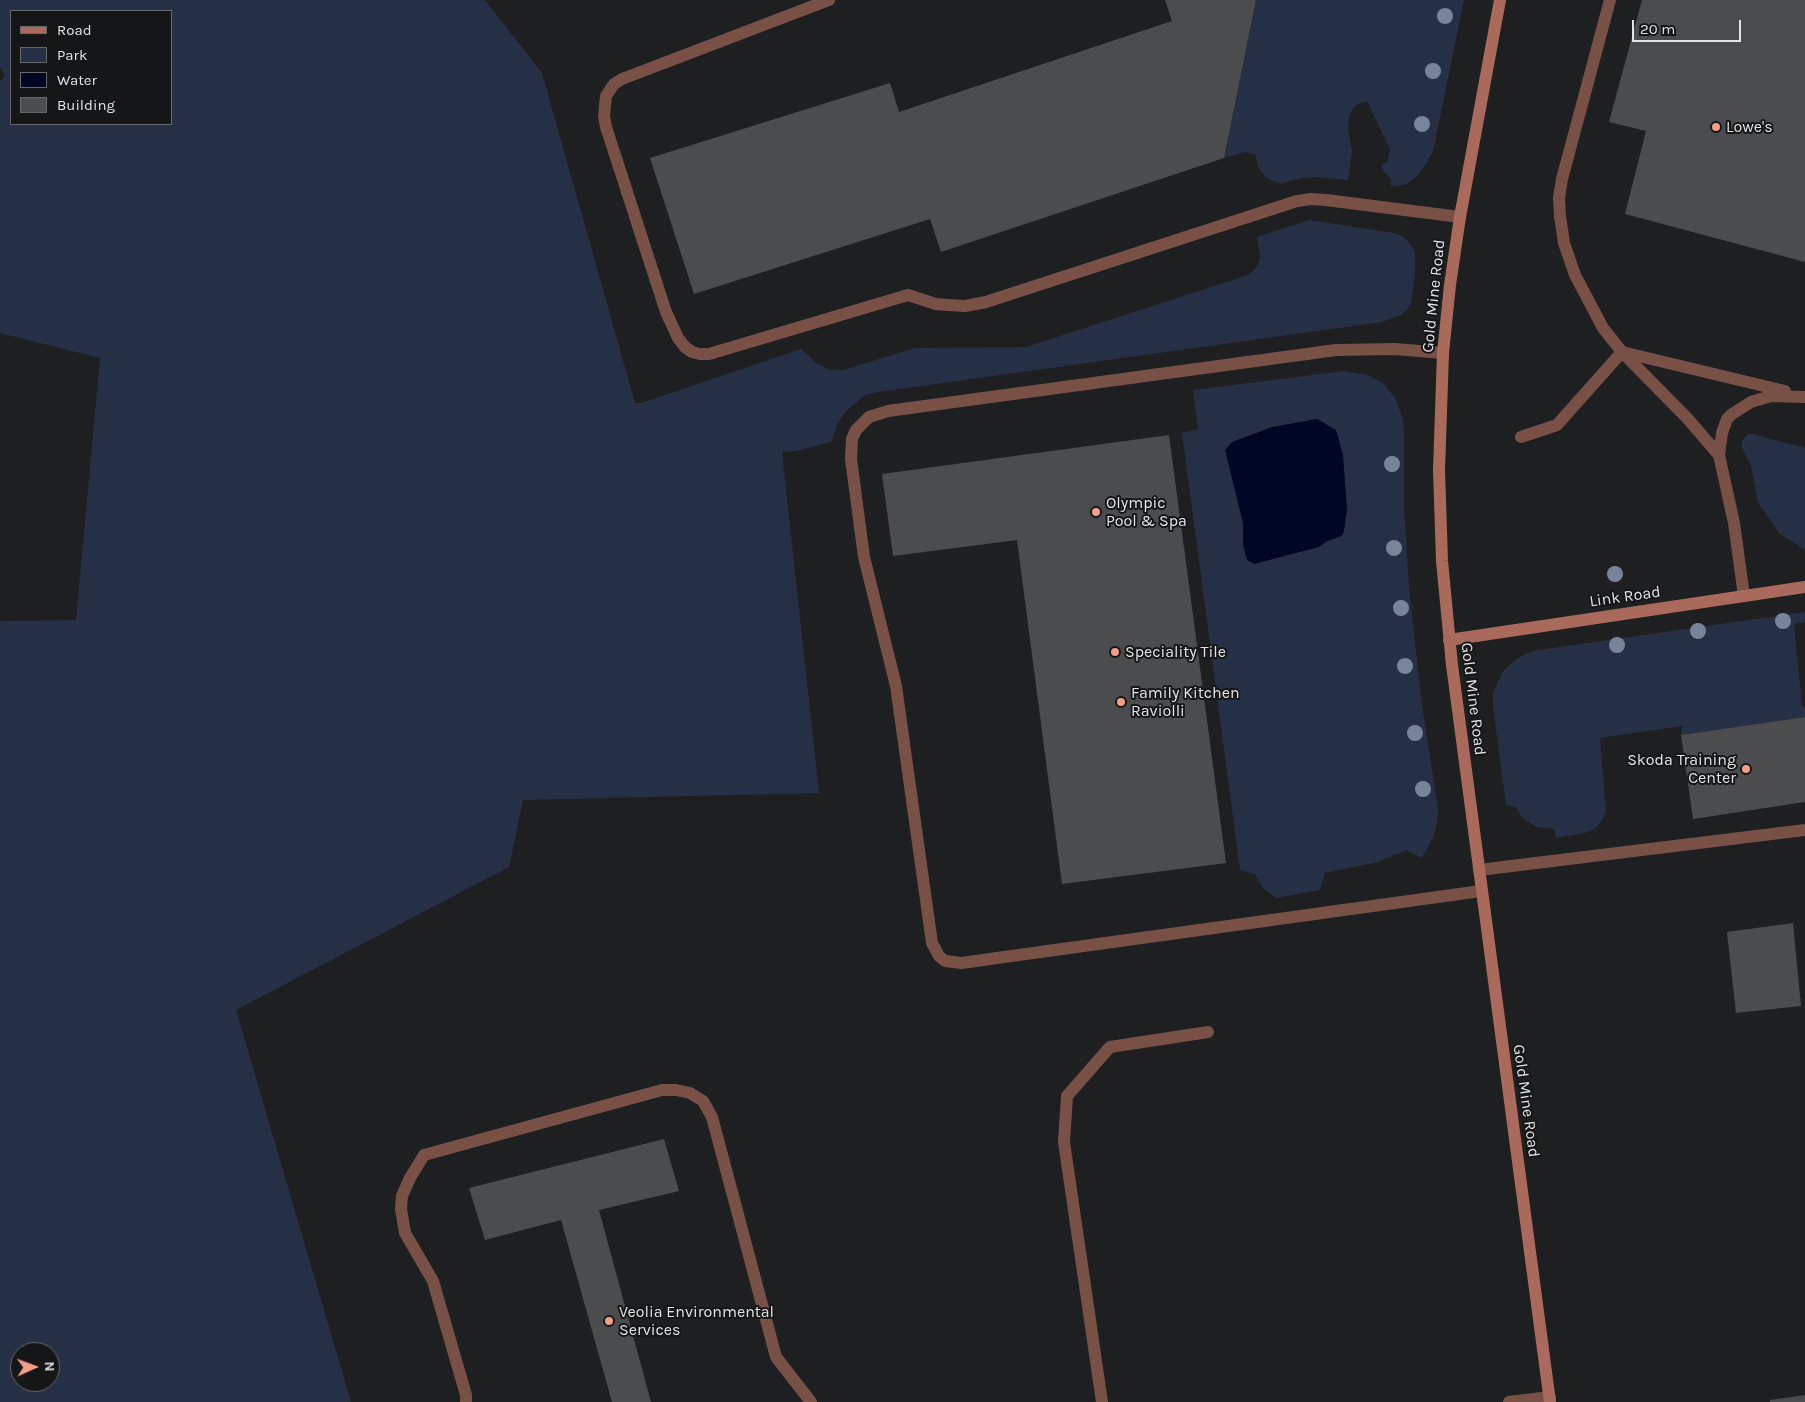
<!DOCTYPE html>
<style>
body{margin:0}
#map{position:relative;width:1805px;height:1402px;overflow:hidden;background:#1e1f21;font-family:Karla,sans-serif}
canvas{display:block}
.legend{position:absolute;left:10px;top:10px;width:162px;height:115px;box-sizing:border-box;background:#151618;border:1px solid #67686a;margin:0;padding:6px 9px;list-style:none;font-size:15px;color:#e2e3e5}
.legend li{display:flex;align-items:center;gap:10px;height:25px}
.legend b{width:25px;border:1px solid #67686a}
.north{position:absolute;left:10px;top:1342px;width:50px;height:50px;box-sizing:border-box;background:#151618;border:1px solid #67686a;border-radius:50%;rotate:88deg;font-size:14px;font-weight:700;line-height:20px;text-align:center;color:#e2e3e5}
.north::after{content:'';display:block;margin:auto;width:18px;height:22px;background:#f49e89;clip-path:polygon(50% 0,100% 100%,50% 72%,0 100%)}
.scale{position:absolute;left:1632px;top:20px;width:109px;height:22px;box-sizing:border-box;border:2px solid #e2e3e5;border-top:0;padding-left:6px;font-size:15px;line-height:18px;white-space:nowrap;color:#e2e3e5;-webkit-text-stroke:4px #151618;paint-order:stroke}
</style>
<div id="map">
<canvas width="1805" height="1402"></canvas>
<ul class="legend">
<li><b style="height:6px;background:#aa6a5b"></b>Road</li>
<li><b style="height:14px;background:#253046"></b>Park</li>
<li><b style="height:14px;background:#010624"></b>Water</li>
<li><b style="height:14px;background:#4a4c4e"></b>Building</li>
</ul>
<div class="north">N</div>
<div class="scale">20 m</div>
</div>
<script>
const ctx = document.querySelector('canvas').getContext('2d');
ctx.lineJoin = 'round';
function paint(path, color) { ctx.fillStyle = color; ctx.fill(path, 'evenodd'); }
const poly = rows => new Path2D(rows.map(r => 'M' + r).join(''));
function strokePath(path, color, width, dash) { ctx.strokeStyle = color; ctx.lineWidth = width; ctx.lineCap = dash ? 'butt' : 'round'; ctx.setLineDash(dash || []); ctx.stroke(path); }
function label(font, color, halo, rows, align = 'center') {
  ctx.font = font + ' Karla,sans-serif'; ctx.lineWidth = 4; ctx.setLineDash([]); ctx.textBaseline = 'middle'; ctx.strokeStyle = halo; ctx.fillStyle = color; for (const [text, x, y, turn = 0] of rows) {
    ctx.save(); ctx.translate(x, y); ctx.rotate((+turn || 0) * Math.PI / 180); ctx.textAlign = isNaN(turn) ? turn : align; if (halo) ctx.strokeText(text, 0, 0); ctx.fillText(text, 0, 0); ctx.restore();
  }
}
paint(poly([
 [0,0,485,0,542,73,635,403,641,403,801,349,817,363,830,370,843,370,915,348,1026,347,1248,275,1258,266,1260,255,1257,237,1309,220,1394,233,1402,236,1409,242,1415,253,1415,275,1411,304,1407,310,1401,315,1382,322,878,392,865,395,846,411,838,423,831,442,796,451,782,452,819,793,523,800,509,867,236,1010,351,1402,0,1402,0,621,76,620,100,358,0,333,0,82,5,75,0,67],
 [11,11,171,11,171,124,11,124],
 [20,1352,50,1352,50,1382,20,1382],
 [1256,0,1464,0,1433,151,1425,166,1417,176,1405,185,1391,186,1391,179,1382,170,1382,165,1388,161,1390,149,1367,101,1360,103,1354,107,1349,117,1348,131,1352,151,1348,180,1316,177,1301,178,1280,184,1265,177,1259,168,1255,154,1245,152,1224,158],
 [1344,371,1367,375,1383,383,1395,398,1403,419,1404,431,1404,505,1409,586,1421,698,1438,809,1437,822,1434,835,1422,858,1406,850,1378,862,1325,873,1320,890,1276,898,1262,887,1255,874,1240,870,1182,433,1198,429,1193,390],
 [1748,434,1753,434,1805,448,1805,550,1780,534,1758,503,1751,466,1741,446,1743,439],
 [1805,612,1805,622,1794,624,1802,706,1805,707,1805,717,1681,735,1682,726,1600,738,1606,812,1601,822,1595,829,1585,833,1556,838,1554,829,1537,827,1522,818,1516,807,1506,805,1493,707,1493,692,1503,671,1516,659,1532,651]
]), '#253046');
paint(poly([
 [1317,419,1336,430,1343,455,1347,510,1344,531,1342,536,1327,541,1319,547,1254,564,1247,560,1243,545,1243,523,1225,450,1232,442,1272,427]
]), '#010624');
paint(poly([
 [1165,0,1256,0,1224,158,941,252,930,219,694,294,650,158,890,83,899,112,1172,21],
 [1642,0,1805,0,1805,262,1625,214,1646,131,1609,122],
 [1169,435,1226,863,1062,884,1017,540,893,556,882,474],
 [1805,717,1805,802,1693,819,1681,735],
 [1793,923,1801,1006,1736,1013,1727,932],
 [664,1139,679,1191,599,1210,651,1402,612,1402,561,1220,485,1240,469,1188],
 [1805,1395,1805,1402,1770,1402,1770,1400]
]), '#4a4c4e');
strokePath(poly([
 [829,0,622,79,614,84,606,96,604,116,606,127,666,312,678,338,685,347,692,352,700,354,709,354,908,295,936,304,948,305,965,306,986,302,1297,201,1311,199,1326,200,1460,217],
 [1610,0,1562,179,1559,198,1560,216,1564,243,1575,275,1603,328,1622,352,1687,418,1719,455],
 [1622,352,1785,391],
 [1443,353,1395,349,1336,350,888,411,869,417,856,430,852,439,851,459,864,557,896,686,932,943,939,956,945,961,961,963,1481,891],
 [1521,437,1557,425,1622,352],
 [1744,596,1734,523,1719,455,1722,433,1727,419,1732,414,1751,402,1771,396,1805,397],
 [1479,870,1805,830],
 [466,1402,466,1395,433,1281,405,1233,401,1209,402,1196,410,1178,424,1155,662,1090,676,1090,690,1093,703,1101,712,1117,776,1357,811,1402],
 [1102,1402,1064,1142,1067,1096,1110,1047,1208,1032],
 [1509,1402,1550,1397]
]), '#785046', 12);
strokePath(poly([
 [1500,0,1460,217,1450,285,1443,353,1439,470,1442,561,1452,665,1550,1402],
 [1449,640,1805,587]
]), '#aa6a5b', 12);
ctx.fillStyle = '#788499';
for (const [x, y] of [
 [1445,16],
 [1433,71],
 [1422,124],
 [1392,464],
 [1394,548],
 [1615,574],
 [1401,608],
 [1783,621],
 [1698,631],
 [1617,645],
 [1405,666],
 [1415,733],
 [1423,789]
]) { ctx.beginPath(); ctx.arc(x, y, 8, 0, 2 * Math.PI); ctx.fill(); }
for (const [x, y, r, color] of [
 [1716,127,5,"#f49e89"],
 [1096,512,5,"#f49e89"],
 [1115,652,5,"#f49e89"],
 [1121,702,5,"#f49e89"],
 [1746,769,5,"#f49e89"],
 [609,1321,5,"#f49e89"]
]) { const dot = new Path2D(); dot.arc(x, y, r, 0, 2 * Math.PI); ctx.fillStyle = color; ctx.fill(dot); strokePath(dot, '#151618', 2); }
label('16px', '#e2e3e5', '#151618', [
 ["Lowe's",1726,127],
 ["Olympic",1106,503],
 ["Pool & Spa",1106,521],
 ["Speciality Tile",1125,652],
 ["Family Kitchen",1131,693],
 ["Raviolli",1131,711],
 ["Skoda Training",1736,760,"right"],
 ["Center",1736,778,"right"],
 ["Veolia Environmental",619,1312],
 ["Services",619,1330]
], 'left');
label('16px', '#e2e3e5', '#151618', [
 ["Gold Mine Road",1434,296,-84],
 ["Link Road",1625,597,-8],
 ["Gold Mine Road",1473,699,83],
 ["Gold Mine Road",1526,1101,82]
]);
</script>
